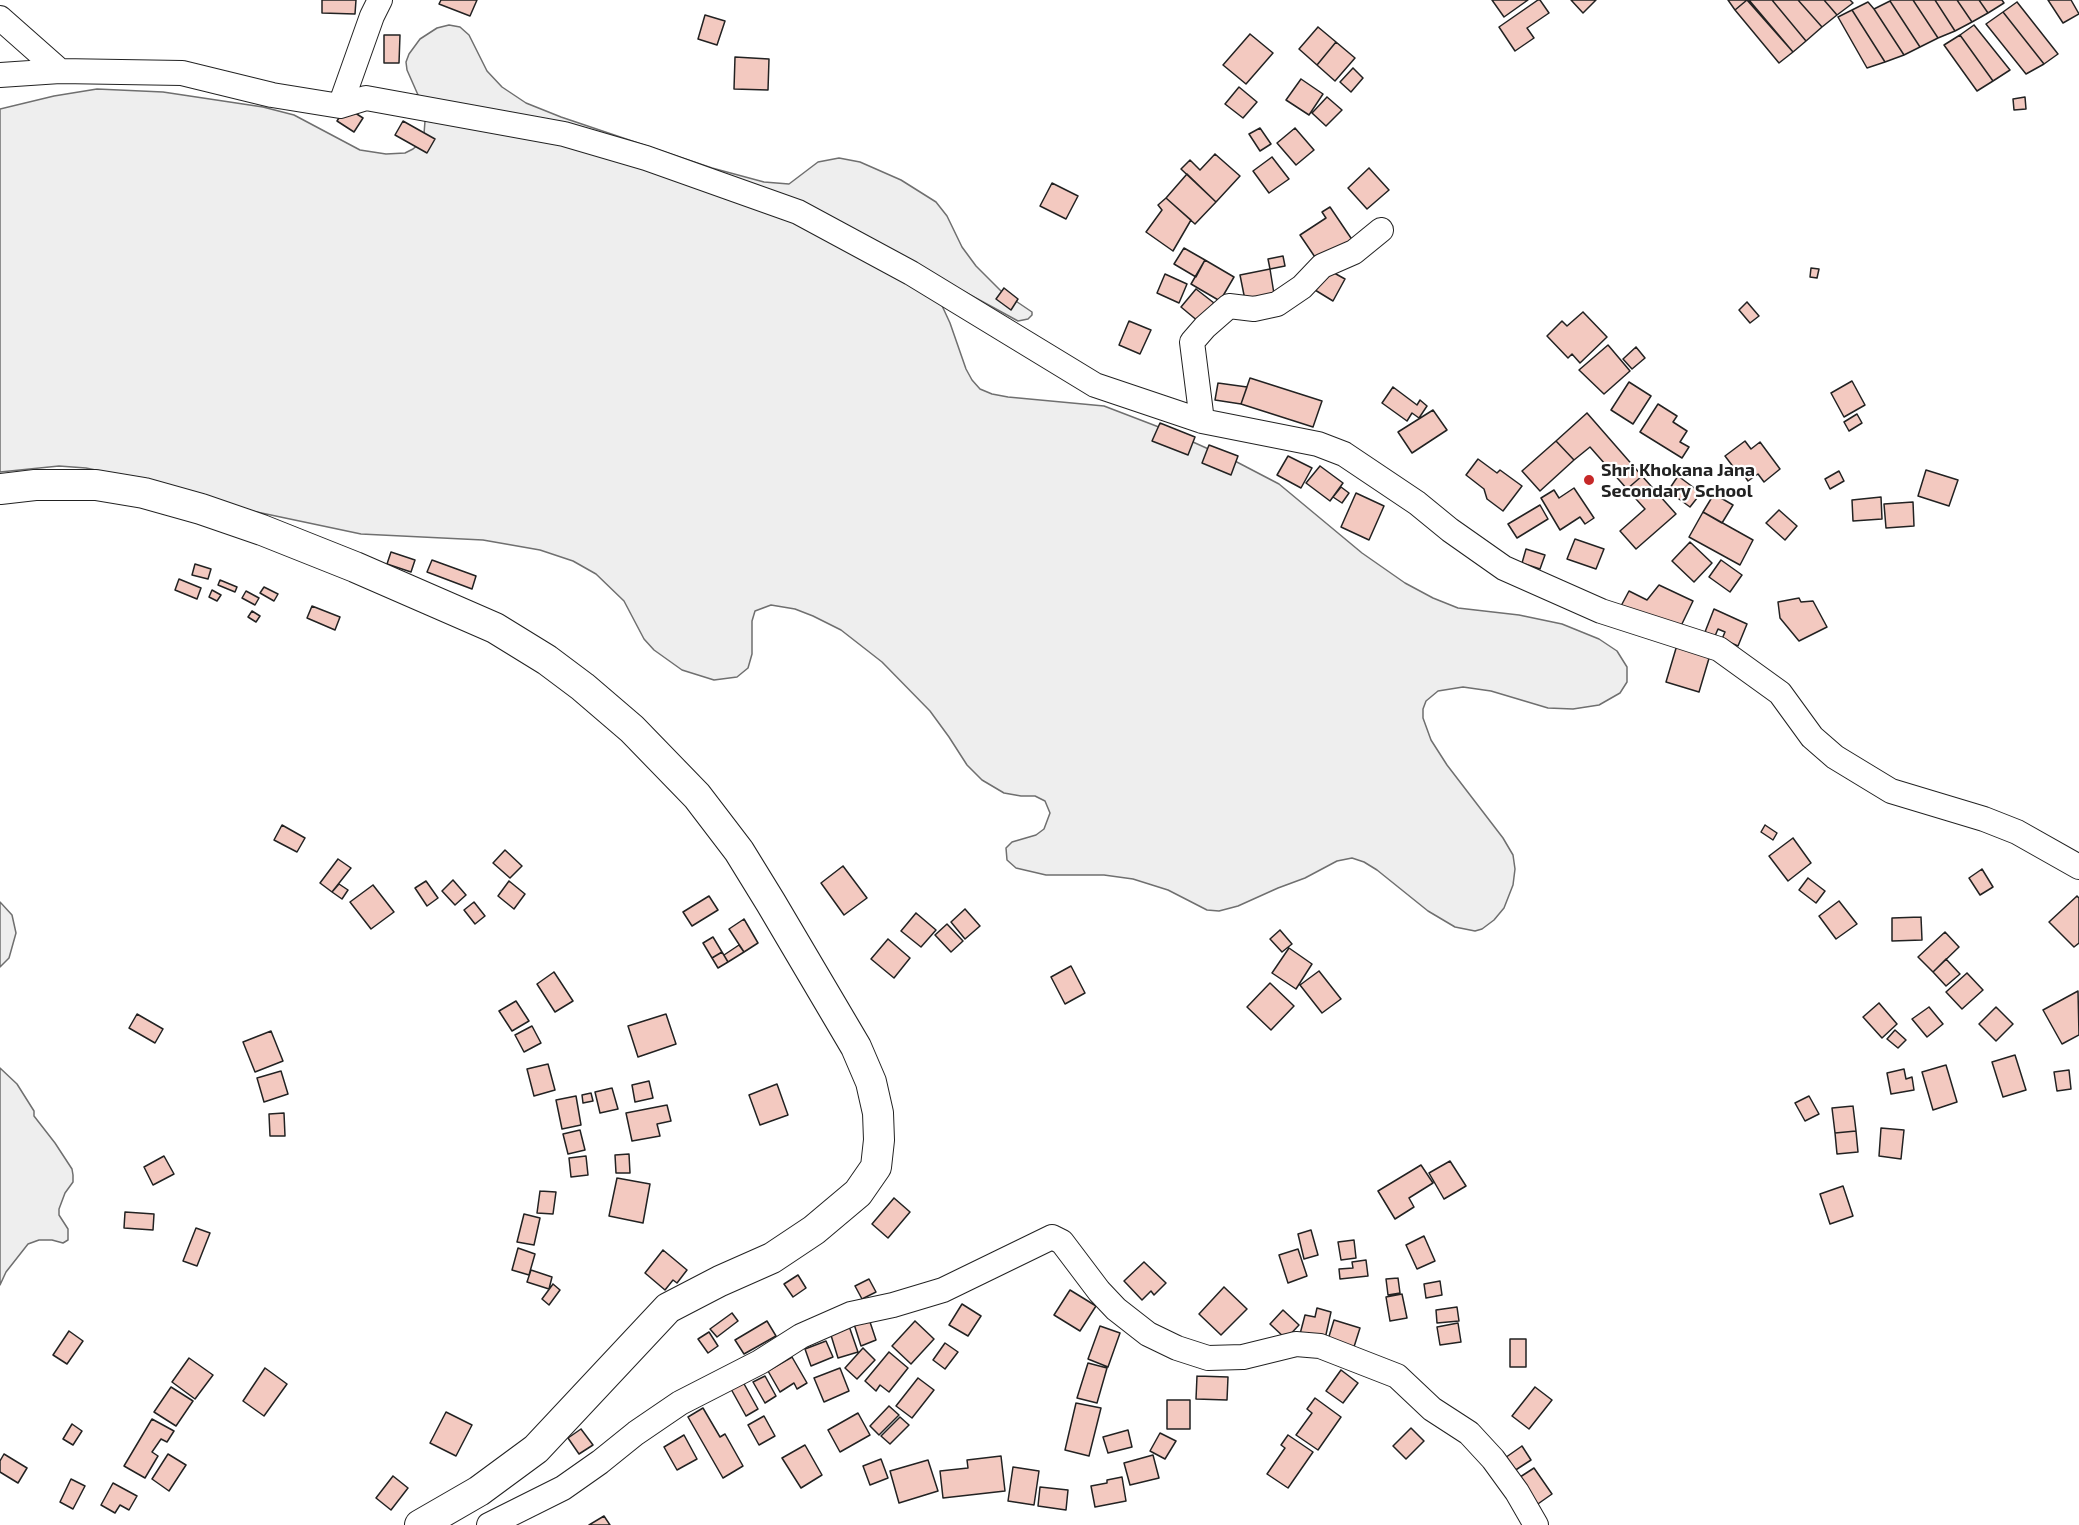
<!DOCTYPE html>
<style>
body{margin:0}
canvas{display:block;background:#fff}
</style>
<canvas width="2079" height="1525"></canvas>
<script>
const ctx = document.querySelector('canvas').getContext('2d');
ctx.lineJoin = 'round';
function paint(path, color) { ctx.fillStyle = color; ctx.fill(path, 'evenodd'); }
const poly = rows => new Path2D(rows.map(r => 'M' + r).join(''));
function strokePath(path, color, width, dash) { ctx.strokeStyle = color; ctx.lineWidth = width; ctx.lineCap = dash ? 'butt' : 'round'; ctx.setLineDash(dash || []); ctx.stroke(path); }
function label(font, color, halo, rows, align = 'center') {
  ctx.font = font + ' "Exo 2",sans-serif'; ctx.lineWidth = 4.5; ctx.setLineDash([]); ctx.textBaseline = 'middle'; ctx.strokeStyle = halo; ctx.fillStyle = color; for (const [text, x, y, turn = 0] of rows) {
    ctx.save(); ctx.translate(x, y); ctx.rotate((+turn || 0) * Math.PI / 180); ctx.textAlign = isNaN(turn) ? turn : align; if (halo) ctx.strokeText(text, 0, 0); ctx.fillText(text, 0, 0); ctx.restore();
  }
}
const green = poly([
 [449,25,460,27,469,35,487,71,502,87,526,103,561,117,712,168,764,182,789,184,818,162,839,158,860,162,901,180,936,202,947,216,962,247,976,266,1001,291,1032,312,1032,315,1028,319,1018,321,963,291,938,297,950,323,966,369,972,380,980,389,992,394,1008,397,1104,406,1164,429,1233,460,1279,484,1362,553,1405,583,1433,598,1458,608,1519,615,1562,624,1599,639,1617,651,1627,667,1627,682,1620,693,1599,705,1573,709,1548,708,1491,691,1463,687,1438,691,1426,701,1423,709,1423,718,1431,740,1447,765,1503,838,1513,855,1515,869,1513,885,1504,908,1494,920,1482,929,1475,931,1455,927,1428,911,1377,870,1364,862,1352,858,1337,861,1305,878,1278,888,1238,906,1219,911,1207,910,1168,890,1133,879,1104,875,1046,875,1016,868,1007,860,1006,848,1012,842,1036,835,1044,829,1050,813,1045,801,1035,796,1021,796,1004,793,982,780,967,765,949,737,930,711,882,662,841,630,813,616,795,609,771,605,755,611,752,621,752,654,748,668,737,677,714,680,682,670,654,650,644,639,624,601,596,574,573,561,540,550,483,540,361,534,252,511,158,483,86,468,59,466,0,472,0,109,54,96,97,89,163,92,263,107,294,115,360,150,386,154,405,153,413,149,420,143,424,134,425,121,422,104,407,70,406,62,409,54,420,39,437,28,449,25],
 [0,902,12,915,16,933,9,958,0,967,0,902],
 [0,1068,17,1084,34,1111,34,1116,55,1143,72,1169,73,1175,73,1182,65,1193,59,1209,59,1215,68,1229,68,1240,63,1243,52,1240,39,1240,28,1244,6,1272,0,1285,0,1068]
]);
paint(green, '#eee');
strokePath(green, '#6f6f6f', 1.5);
const building = poly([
 [322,0,356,0,355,14,322,13,322,0],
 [441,0,477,0,470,16,439,4,441,0],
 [1492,0,1528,0,1504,17,1492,0],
 [1538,0,1540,0,1549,13,1527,28,1534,38,1515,51,1499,27,1538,0],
 [1571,0,1596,0,1583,13,1571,0],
 [1728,0,1747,0,1735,10,1728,0],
 [1747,0,1793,52,1779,63,1735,10,1747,0],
 [1749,0,1772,0,1806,41,1793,52,1749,0],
 [1772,0,1798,0,1822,27,1806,41,1772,0],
 [1798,0,1824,0,1837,15,1822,27,1798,0],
 [1824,0,1850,0,1853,3,1837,15,1824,0],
 [1891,0,1913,0,1938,38,1920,47,1890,1,1891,0],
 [1913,0,1935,0,1955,31,1938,38,1913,0],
 [1935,0,1957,0,1972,22,1955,31,1935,0],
 [1957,0,1979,0,1988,13,1972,22,1957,0],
 [1979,0,2002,0,2004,3,1988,13,1979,0],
 [2048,0,2071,0,2079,14,2063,23,2048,0],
 [1890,1,1920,47,1904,55,1874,9,1890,1],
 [1868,2,1874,9,1904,55,1885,62,1852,10,1868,2],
 [2017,2,2058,54,2044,64,2003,12,2017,2],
 [1852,10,1885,62,1867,68,1838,17,1852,10],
 [2003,12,2044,64,2026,74,1986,24,2003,12],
 [705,15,725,21,717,45,698,39,705,15],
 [1974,25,2010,70,1993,81,1960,35,1974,25],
 [1318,27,1336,42,1317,65,1299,49,1318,27],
 [1250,34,1273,53,1246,84,1223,65,1250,34],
 [384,35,400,35,399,63,384,63,384,35],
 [1960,35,1993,81,1977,91,1944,45,1960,35],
 [1336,42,1355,58,1335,81,1317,65,1336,42],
 [735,57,769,59,768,90,734,89,735,57],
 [1353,68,1363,78,1351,92,1340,82,1353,68],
 [1301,79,1323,94,1309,115,1286,100,1301,79],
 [1239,87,1257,102,1243,118,1225,104,1239,87],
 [1327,97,1342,110,1326,126,1312,113,1327,97],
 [2025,97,2026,109,2014,110,2013,99,2025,97],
 [346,107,363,118,354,132,337,121,346,107],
 [403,121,435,139,427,153,395,135,403,121],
 [1260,128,1271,144,1260,151,1249,134,1260,128],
 [1295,128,1314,150,1296,165,1277,143,1295,128],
 [1215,154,1240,176,1216,202,1181,169,1190,160,1200,170,1215,154],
 [1272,157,1289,179,1269,193,1253,171,1272,157],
 [1369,168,1389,190,1367,209,1348,188,1369,168],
 [1187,174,1216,202,1195,224,1166,198,1187,174],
 [1052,183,1078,196,1066,219,1040,206,1052,183],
 [1166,198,1191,220,1173,251,1146,232,1162,210,1158,205,1166,198],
 [1330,207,1355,244,1319,263,1300,235,1326,218,1322,212,1330,207],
 [1184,248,1205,260,1196,277,1174,264,1184,248],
 [1283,256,1285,266,1270,269,1268,259,1283,256],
 [1205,260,1234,277,1220,301,1191,284,1205,260],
 [1811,268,1819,269,1817,278,1810,277,1811,268],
 [1270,269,1275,300,1246,305,1240,275,1270,269],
 [1327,269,1345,279,1333,301,1315,290,1327,269],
 [1165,274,1187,284,1179,303,1157,293,1165,274],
 [1004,288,1018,299,1011,310,996,299,1004,288],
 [1196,289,1214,303,1199,322,1181,307,1196,289],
 [1747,302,1759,316,1750,323,1739,310,1747,302],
 [1583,312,1607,337,1580,363,1572,354,1568,358,1547,336,1562,321,1567,326,1583,312],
 [1129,321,1151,330,1140,354,1119,345,1129,321],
 [1608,345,1630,371,1604,394,1579,370,1608,345],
 [1636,347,1645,358,1632,369,1623,359,1636,347],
 [1250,378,1322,401,1313,427,1241,404,1250,378],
 [1852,381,1865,405,1844,417,1831,393,1852,381],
 [1629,382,1651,396,1633,424,1611,410,1629,382],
 [1218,383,1247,387,1241,404,1215,400,1218,383],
 [1393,387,1417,405,1420,400,1427,406,1419,418,1412,413,1407,421,1382,403,1393,387],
 [1658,404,1677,416,1673,422,1687,431,1680,442,1689,447,1682,458,1640,432,1658,404],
 [1433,410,1447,430,1412,453,1398,432,1433,410],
 [1587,413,1642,476,1627,489,1590,447,1574,460,1556,441,1587,413],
 [1857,414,1862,423,1849,431,1844,422,1857,414],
 [1160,423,1195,437,1188,455,1152,441,1160,423],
 [1556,441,1574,460,1540,491,1522,471,1556,441],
 [1745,441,1751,449,1760,442,1780,469,1764,482,1758,474,1748,481,1744,475,1741,477,1725,456,1745,441],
 [1209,445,1238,456,1231,475,1202,463,1209,445],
 [1288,456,1312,468,1301,488,1277,475,1288,456],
 [1478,459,1497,473,1500,470,1522,486,1503,511,1487,499,1484,489,1466,475,1478,459],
 [1320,466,1343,483,1330,501,1306,483,1320,466],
 [1926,470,1958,480,1949,506,1918,496,1926,470],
 [1839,471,1844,481,1830,489,1825,479,1839,471],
 [1642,476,1676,514,1636,549,1620,531,1645,509,1627,489,1642,476],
 [1678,476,1701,493,1690,507,1668,491,1678,476],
 [1341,487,1349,493,1342,503,1333,497,1341,487],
 [1574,488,1594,518,1585,524,1580,517,1560,530,1541,498,1554,490,1559,498,1574,488],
 [1356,493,1384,506,1369,540,1341,527,1356,493],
 [1714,494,1733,505,1722,523,1703,512,1714,494],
 [1881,497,1882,519,1853,521,1852,500,1881,497],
 [1913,502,1914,526,1886,528,1884,504,1913,502],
 [1540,505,1548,519,1517,538,1508,524,1540,505],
 [1779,510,1797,526,1785,540,1766,523,1779,510],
 [1703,512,1753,540,1740,565,1689,537,1703,512],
 [1575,539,1604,549,1596,569,1567,559,1575,539],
 [1690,542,1712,563,1694,582,1672,561,1690,542],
 [1526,549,1545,555,1540,569,1522,563,1526,549],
 [391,552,415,560,411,572,387,564,391,552],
 [432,560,476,576,472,589,427,572,432,560],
 [1721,560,1742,575,1730,592,1709,577,1721,560],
 [195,564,211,569,208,579,192,575,195,564],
 [179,579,201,588,197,599,175,590,179,579],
 [220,580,237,587,235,592,218,585,220,580],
 [1659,585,1693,601,1680,628,1621,606,1629,591,1647,600,1659,585],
 [264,587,278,594,274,601,260,593,264,587],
 [212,590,221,595,217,601,209,597,212,590],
 [246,591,259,598,255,605,242,598,246,591],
 [1799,598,1801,602,1813,601,1827,627,1799,641,1780,618,1778,602,1799,598],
 [312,606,340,617,335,630,307,618,312,606],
 [1714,609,1747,624,1738,646,1722,639,1725,632,1718,629,1715,636,1705,632,1714,609],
 [252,611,260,616,256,622,248,617,252,611],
 [1677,645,1710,655,1699,692,1666,682,1677,645],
 [282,825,305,838,297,852,274,840,282,825],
 [1765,825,1777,833,1773,840,1761,832,1765,825],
 [1793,838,1811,863,1788,881,1769,856,1793,838],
 [505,850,522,866,510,878,493,863,505,850],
 [338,859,351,868,332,892,320,883,338,859],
 [843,866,867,898,844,915,821,883,843,866],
 [1982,869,1993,887,1980,895,1969,878,1982,869],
 [1808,878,1825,891,1816,903,1799,890,1808,878],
 [453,880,466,895,455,905,442,891,453,880],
 [426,881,438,898,427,906,415,888,426,881],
 [509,881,525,894,514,909,498,896,509,881],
 [339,884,348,890,342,899,332,892,339,884],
 [373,885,394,912,371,929,350,902,373,885],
 [709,896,718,910,692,926,683,912,709,896],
 [2077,896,2079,898,2079,943,2074,947,2049,922,2077,896],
 [1839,901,1857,924,1836,939,1819,916,1839,901],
 [474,902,485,916,475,924,464,910,474,902],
 [965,909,980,926,965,939,951,922,965,909],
 [916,913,936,930,921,947,901,931,916,913],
 [1921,917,1922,940,1892,941,1892,918,1921,917],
 [744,919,758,943,744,952,729,929,744,919],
 [947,924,963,941,951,952,935,935,947,924],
 [1280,930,1292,944,1282,952,1270,939,1280,930],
 [1945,932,1959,947,1933,972,1918,957,1945,932],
 [713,937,722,952,712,958,703,943,713,937],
 [888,939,910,958,894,978,871,959,888,939],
 [739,945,744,952,728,962,724,955,739,945],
 [1289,948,1312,964,1296,989,1272,973,1289,948],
 [722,952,728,962,718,968,712,958,722,952],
 [1946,959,1960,974,1946,986,1933,972,1946,959],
 [1071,966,1085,993,1065,1004,1051,977,1071,966],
 [1319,971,1341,999,1322,1013,1300,985,1319,971],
 [554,972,573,1001,555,1012,537,984,554,972],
 [1967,973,1983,990,1962,1009,1946,992,1967,973],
 [1270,983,1294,1006,1271,1030,1247,1007,1270,983],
 [2078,991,2079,1035,2062,1044,2043,1010,2078,991],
 [516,1001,529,1021,512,1031,499,1011,516,1001],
 [1879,1003,1897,1024,1882,1038,1863,1017,1879,1003],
 [1929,1007,1943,1024,1927,1037,1912,1019,1929,1007],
 [1996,1007,2013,1024,1996,1041,1979,1024,1996,1007],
 [137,1014,163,1029,155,1043,129,1028,137,1014],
 [666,1014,676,1044,638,1057,628,1026,666,1014],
 [532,1026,541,1043,524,1052,515,1035,532,1026],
 [1895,1030,1906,1040,1898,1048,1887,1039,1895,1030],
 [271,1031,283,1061,255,1072,243,1042,271,1031],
 [2015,1055,2026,1090,2003,1097,1992,1062,2015,1055],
 [548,1064,555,1090,534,1096,527,1069,548,1064],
 [1946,1065,1957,1102,1933,1110,1922,1072,1946,1065],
 [1904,1069,1906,1079,1912,1077,1914,1090,1891,1094,1887,1073,1904,1069],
 [2069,1070,2071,1089,2057,1091,2054,1072,2069,1070],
 [281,1071,288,1094,264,1102,257,1078,281,1071],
 [649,1081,653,1098,635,1102,632,1085,649,1081],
 [777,1084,788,1115,760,1125,749,1095,777,1084],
 [612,1088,618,1109,600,1113,595,1092,612,1088],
 [591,1093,593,1101,583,1103,582,1095,591,1093],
 [576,1096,581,1125,562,1129,556,1100,576,1096],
 [1809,1096,1819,1114,1805,1121,1795,1103,1809,1096],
 [667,1105,671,1121,657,1124,660,1136,632,1141,626,1113,667,1105],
 [1853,1106,1856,1131,1835,1133,1832,1108,1853,1106],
 [284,1113,285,1136,270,1136,269,1114,284,1113],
 [1881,1128,1904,1130,1901,1159,1879,1156,1881,1128],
 [580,1130,585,1150,568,1154,563,1134,580,1130],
 [1856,1131,1858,1152,1837,1154,1835,1133,1856,1131],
 [629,1154,630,1173,616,1173,615,1155,629,1154],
 [164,1156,174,1174,153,1185,144,1167,164,1156],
 [586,1156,588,1175,571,1177,569,1158,586,1156],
 [1450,1161,1466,1186,1444,1199,1429,1173,1450,1161],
 [1421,1165,1433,1183,1409,1198,1414,1207,1395,1219,1378,1191,1421,1165],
 [617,1178,650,1184,643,1223,609,1216,617,1178],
 [1843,1186,1853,1216,1830,1224,1820,1194,1843,1186],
 [540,1191,556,1192,553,1214,537,1213,540,1191],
 [894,1198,910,1212,888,1238,872,1224,894,1198],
 [125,1212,154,1214,153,1230,124,1228,125,1212],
 [524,1214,540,1218,534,1245,517,1242,524,1214],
 [196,1228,210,1233,197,1266,183,1261,196,1228],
 [1311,1230,1318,1255,1304,1259,1298,1234,1311,1230],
 [1424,1236,1435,1261,1417,1269,1406,1245,1424,1236],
 [1354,1240,1356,1258,1341,1260,1338,1242,1354,1240],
 [518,1248,535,1254,529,1275,512,1270,518,1248],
 [1298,1249,1307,1276,1288,1283,1279,1255,1298,1249],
 [663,1250,687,1270,677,1283,673,1280,665,1290,645,1273,663,1250],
 [1366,1260,1368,1276,1340,1279,1339,1269,1353,1268,1352,1262,1366,1260],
 [1144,1262,1166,1283,1154,1295,1151,1291,1142,1300,1124,1281,1144,1262],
 [531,1270,552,1277,549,1289,527,1282,531,1270],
 [798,1275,806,1288,793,1297,784,1284,798,1275],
 [1398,1278,1400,1293,1388,1295,1386,1279,1398,1278],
 [869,1279,876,1292,862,1299,855,1286,869,1279],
 [1440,1281,1442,1295,1426,1298,1424,1284,1440,1281],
 [553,1284,560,1290,549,1305,542,1299,553,1284],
 [1224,1287,1247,1309,1221,1335,1199,1314,1224,1287],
 [1070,1290,1096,1306,1080,1331,1054,1315,1070,1290],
 [1402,1294,1407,1318,1390,1321,1386,1297,1402,1294],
 [962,1304,981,1316,968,1336,949,1325,962,1304],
 [1457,1307,1459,1321,1437,1323,1436,1310,1457,1307],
 [1317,1308,1331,1312,1325,1339,1300,1334,1305,1315,1315,1317,1317,1308],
 [1283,1310,1299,1325,1286,1339,1270,1324,1283,1310],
 [732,1313,738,1321,717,1337,710,1329,732,1313],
 [869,1319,876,1340,861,1346,854,1324,869,1319],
 [1334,1320,1360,1328,1353,1350,1327,1343,1334,1320],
 [767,1321,776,1336,744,1354,735,1340,767,1321],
 [915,1321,934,1339,911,1364,892,1346,915,1321],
 [1458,1323,1461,1342,1440,1345,1437,1327,1458,1323],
 [849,1326,858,1352,838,1358,830,1332,849,1326],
 [1100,1326,1120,1333,1108,1367,1088,1359,1100,1326],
 [69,1331,83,1341,67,1364,53,1355,69,1331],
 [709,1332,718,1346,708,1353,698,1339,709,1332],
 [1510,1339,1526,1339,1526,1367,1510,1367,1510,1339],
 [826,1341,833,1357,811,1366,805,1349,826,1341],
 [945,1343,958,1352,945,1369,933,1360,945,1343],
 [863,1348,875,1360,857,1379,845,1368,863,1348],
 [889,1352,908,1368,889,1392,880,1385,876,1391,865,1381,889,1352],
 [792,1357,807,1383,797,1389,794,1383,780,1392,768,1371,792,1357],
 [189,1358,213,1375,195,1399,172,1382,189,1358],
 [1088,1363,1107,1368,1097,1403,1077,1398,1088,1363],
 [265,1368,287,1384,264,1416,243,1401,265,1368],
 [840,1368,849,1391,824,1402,814,1378,840,1368],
 [1341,1370,1358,1383,1343,1403,1326,1391,1341,1370],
 [765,1376,776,1396,765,1403,753,1382,765,1376],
 [1197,1376,1228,1377,1227,1400,1196,1399,1197,1376],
 [918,1378,934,1390,912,1418,896,1406,918,1378],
 [743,1382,758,1409,746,1416,731,1389,743,1382],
 [171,1387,193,1401,176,1426,154,1412,171,1387],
 [1535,1387,1552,1400,1529,1429,1512,1416,1535,1387],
 [1315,1398,1341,1417,1318,1450,1296,1435,1312,1413,1307,1409,1315,1398],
 [1167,1400,1190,1400,1190,1429,1167,1429,1167,1400],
 [1076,1403,1101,1408,1089,1456,1065,1450,1076,1403],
 [889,1406,899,1415,879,1435,870,1426,889,1406],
 [703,1408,720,1437,725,1434,743,1466,723,1478,688,1417,703,1408],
 [446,1412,472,1425,456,1456,430,1443,446,1412],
 [858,1413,870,1435,840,1452,828,1430,858,1413],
 [764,1416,775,1436,759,1445,748,1425,764,1416],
 [900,1417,909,1425,890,1444,881,1436,900,1417],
 [152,1419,174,1431,167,1442,161,1439,152,1452,158,1456,145,1478,124,1466,152,1419],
 [72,1424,82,1431,73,1445,63,1439,72,1424],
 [1411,1428,1424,1441,1406,1459,1393,1446,1411,1428],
 [581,1429,593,1445,579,1454,568,1438,581,1429],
 [1128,1430,1132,1447,1108,1453,1103,1437,1128,1430],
 [1160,1433,1176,1441,1165,1459,1150,1451,1160,1433],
 [684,1435,697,1459,677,1470,664,1447,684,1435],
 [1288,1435,1313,1452,1288,1488,1267,1474,1285,1448,1281,1445,1288,1435],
 [805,1445,822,1475,801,1488,782,1458,805,1445],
 [1522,1446,1531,1460,1511,1473,1502,1460,1522,1446],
 [4,1454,27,1468,18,1483,0,1472,0,1461,4,1454],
 [168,1454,186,1465,169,1491,152,1479,168,1454],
 [1153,1455,1159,1478,1130,1485,1124,1463,1153,1455],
 [1001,1456,1005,1491,943,1498,940,1471,968,1468,967,1460,1001,1456],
 [881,1459,888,1478,870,1485,863,1466,881,1459],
 [928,1460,938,1491,899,1503,890,1471,928,1460],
 [1013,1467,1039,1471,1034,1505,1008,1501,1013,1467],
 [1534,1468,1552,1494,1535,1506,1517,1479,1534,1468],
 [393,1476,408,1488,391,1510,376,1498,393,1476],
 [1122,1477,1126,1501,1095,1507,1091,1486,1107,1483,1107,1480,1122,1477],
 [71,1479,85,1486,73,1509,60,1502,71,1479],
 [113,1483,137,1496,129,1510,120,1505,115,1513,101,1505,113,1483],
 [1040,1487,1068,1490,1066,1510,1038,1506,1040,1487],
 [604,1516,610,1525,589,1525,604,1516]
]);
paint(building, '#f3c9c0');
strokePath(building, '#222', 1.5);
const minor = poly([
 [0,18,60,71],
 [0,75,60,71,182,73,272,95,340,106,366,98,564,134,646,158,798,212,911,273,1095,385,1202,421,1318,444,1344,454,1417,503,1450,530,1504,568,1601,611,1719,649,1780,693,1812,737,1835,757,1891,791,1984,819,2017,832,2079,867],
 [340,106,372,16,380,0],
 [1202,421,1192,342,1205,327,1229,306,1254,309,1277,304,1302,287,1322,266,1354,252,1381,230],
 [489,1525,563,1488,600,1462,636,1433,680,1403,760,1362,801,1336,851,1314,893,1305,943,1290,1052,1237,1062,1242,1099,1291,1116,1309,1148,1334,1177,1348,1208,1358,1243,1357,1296,1344,1320,1346,1397,1376,1432,1409,1469,1433,1493,1459,1517,1492,1536,1525]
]);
const major = poly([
 [0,489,35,485,96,485,144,493,201,509,262,530,355,567,495,628,547,660,583,687,632,729,697,796,739,851,771,903,856,1047,871,1082,878,1113,879,1140,876,1167,858,1193,814,1230,772,1258,720,1281,668,1308,536,1449,479,1491,420,1525]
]);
strokePath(minor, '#222', 26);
strokePath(major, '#222', 32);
strokePath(minor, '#fff', 24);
strokePath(major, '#fff', 30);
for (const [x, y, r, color] of [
 [1589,480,6,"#c62828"]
]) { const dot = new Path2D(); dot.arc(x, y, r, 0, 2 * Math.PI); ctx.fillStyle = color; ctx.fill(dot); strokePath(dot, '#fff', 2); }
label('bold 18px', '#222', '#fff', [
 ["Shri Khokana Jana",1601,470],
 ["Secondary School",1601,491]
], 'left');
</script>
